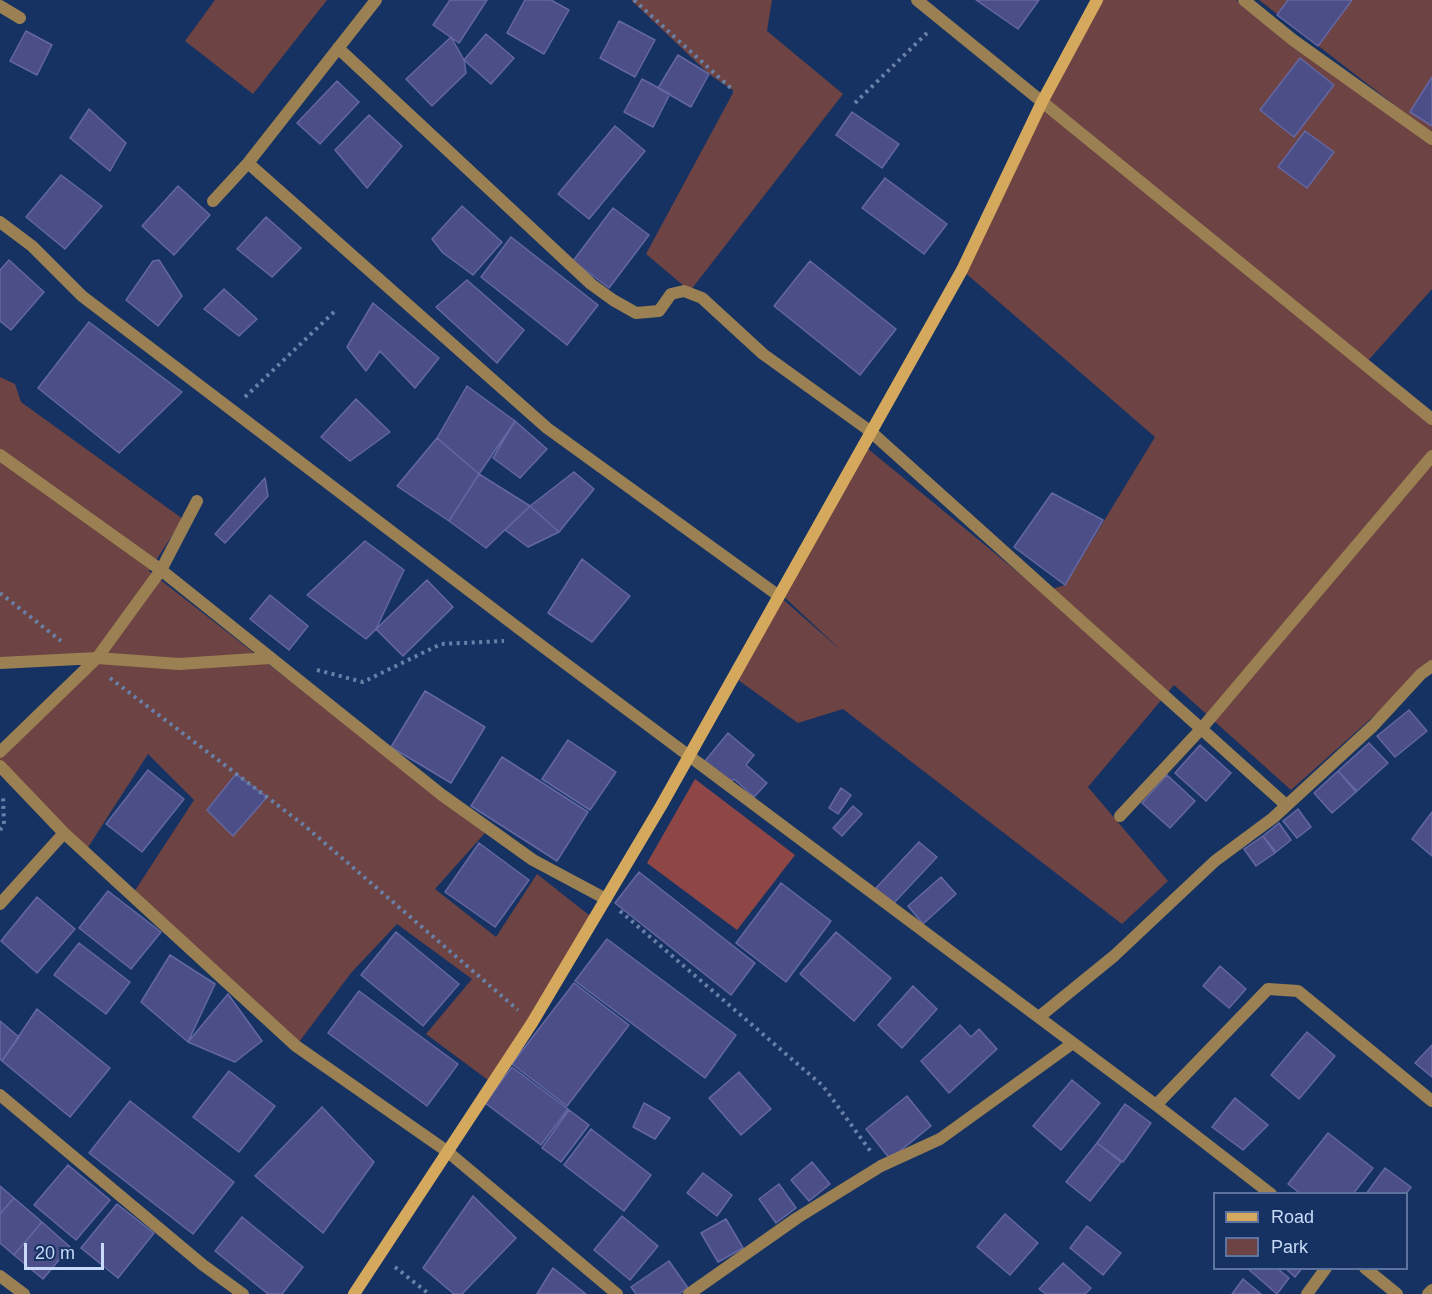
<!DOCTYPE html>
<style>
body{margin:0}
#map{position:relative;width:1432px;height:1294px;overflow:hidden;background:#163262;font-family:Arial,sans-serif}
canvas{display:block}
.legend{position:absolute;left:1213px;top:1192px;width:195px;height:78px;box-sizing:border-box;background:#163262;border:2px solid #5d759e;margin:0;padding:8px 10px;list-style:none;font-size:18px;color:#c8daf8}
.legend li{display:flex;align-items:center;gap:12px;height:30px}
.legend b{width:30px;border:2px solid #5d759e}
.scale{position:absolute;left:24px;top:1243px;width:80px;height:27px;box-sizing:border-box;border:3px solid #c8daf8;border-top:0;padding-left:8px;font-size:18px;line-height:21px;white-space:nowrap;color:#c8daf8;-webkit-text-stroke:4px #163262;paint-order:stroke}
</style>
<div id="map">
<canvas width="1432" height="1294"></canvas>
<ul class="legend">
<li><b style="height:8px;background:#d4a95e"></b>Road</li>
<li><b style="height:16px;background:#6d4343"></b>Park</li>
</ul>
<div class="scale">20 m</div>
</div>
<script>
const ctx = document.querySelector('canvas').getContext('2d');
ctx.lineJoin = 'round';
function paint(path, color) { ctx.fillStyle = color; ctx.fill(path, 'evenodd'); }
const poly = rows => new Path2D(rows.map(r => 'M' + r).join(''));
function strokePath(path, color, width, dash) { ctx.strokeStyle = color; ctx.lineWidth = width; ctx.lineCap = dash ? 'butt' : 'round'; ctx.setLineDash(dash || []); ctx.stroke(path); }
paint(poly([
 [215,0,327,0,253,94,185,41],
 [631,0,772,0,767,31,843,94,690,291,646,254,734,91,709,74],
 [1100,0,1236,0,1432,139,1432,289,1365,364,1432,420,1432,664,1291,790,1174,685,1088,787,1168,881,1122,924,843,709,798,723,734,677,779,596,844,653,781,594,867,448,1042,592,1065,585,1155,437,962,270],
 [1259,0,1432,0,1432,134],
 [0,377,15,384,21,402,183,519,149,571,485,833,435,889,496,937,537,874,594,919,492,1083,426,1034,472,979,397,924,351,973,296,1046,132,895,194,800,148,754,85,852,0,765,0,755,87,661,0,661]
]), '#6d4343');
paint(poly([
 [695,779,795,855,737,930,647,863]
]), '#8e4647');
const building = poly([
 [450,0,487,0,459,43,433,25,450,0],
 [525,0,551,0,569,10,544,54,507,33,525,0],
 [976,0,1039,0,1018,29,976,0],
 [1288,0,1352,0,1318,46,1277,15,1288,0],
 [619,21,655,40,635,77,600,58,619,21],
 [26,31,52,45,37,75,10,61,26,31],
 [486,34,514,58,491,84,464,60,486,34],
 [451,37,464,60,466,73,432,106,406,79,451,37],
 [678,55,709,74,691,107,658,88,678,55],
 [1300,58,1334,85,1294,137,1260,110,1300,58],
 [1432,77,1432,126,1410,112,1432,77],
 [642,79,670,94,653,127,624,112,642,79],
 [337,81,359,102,320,144,297,123,337,81],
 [89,109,126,143,110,171,70,138,89,109],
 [852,112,899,144,882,168,836,135,852,112],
 [369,115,402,146,367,188,335,150,369,115],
 [615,126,645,151,589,219,558,194,615,126],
 [1305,131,1334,152,1307,188,1278,167,1305,131],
 [61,175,102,206,65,249,26,217,61,175],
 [885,178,947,224,924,254,862,208,885,178],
 [178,186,210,215,174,255,142,226,178,186],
 [462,206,502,242,473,275,443,253,432,239,462,206],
 [613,208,649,235,609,288,573,261,613,208],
 [266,217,301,248,272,277,237,249,266,217],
 [511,237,598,305,567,345,481,277,511,237],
 [9,260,44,292,11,330,0,321,0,270,9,260],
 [159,260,182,296,158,326,126,300,153,261,159,260],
 [810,261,896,329,860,375,774,306,810,261],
 [467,280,524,330,497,363,436,307,467,280],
 [224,289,257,319,239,336,204,309,224,289],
 [373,303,439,358,415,388,380,351,366,371,347,347,373,303],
 [89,322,182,392,119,453,38,388,89,322],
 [467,386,515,421,479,474,437,438,467,386],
 [356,399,390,432,350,461,321,437,356,399],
 [515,421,547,449,520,478,493,458,515,421],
 [437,438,479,474,449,521,397,486,437,438],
 [574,472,594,489,559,532,530,506,574,472],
 [479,474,530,506,486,548,449,521,479,474],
 [265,478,268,496,225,543,215,534,265,478],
 [1052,493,1103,520,1065,585,1014,547,1052,493],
 [530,506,559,532,528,547,505,530,530,506],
 [365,541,404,570,376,629,366,639,307,595,365,541],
 [582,559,630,596,592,642,548,613,582,559],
 [427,580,453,607,403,656,376,629,427,580],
 [270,595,308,626,289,650,250,619,270,595],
 [425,691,485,727,451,783,391,747,425,691],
 [1409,710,1427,731,1395,757,1377,736,1409,710],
 [728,733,754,755,746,765,767,783,754,797,734,779,731,782,705,761,728,733],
 [568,740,616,772,590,810,542,779,568,740],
 [1369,743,1388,763,1357,791,1338,771,1369,743],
 [1200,745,1231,773,1206,801,1175,773,1200,745],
 [502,757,588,812,557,861,471,806,502,757],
 [148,770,184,799,142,852,106,824,148,770],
 [1338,771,1356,792,1332,813,1314,793,1338,771],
 [236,774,267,797,233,836,207,810,236,774],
 [1167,775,1195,801,1170,828,1142,803,1167,775],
 [841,788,851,795,838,814,829,808,841,788],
 [853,806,862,814,842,836,833,828,853,806],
 [1298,809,1311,827,1297,838,1283,821,1298,809],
 [1432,812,1432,856,1412,839,1432,812],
 [1279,823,1291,840,1276,852,1263,836,1279,823],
 [1263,836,1275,853,1256,866,1244,849,1263,836],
 [919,842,937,857,893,904,876,888,919,842],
 [479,843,529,880,495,927,445,892,479,843],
 [639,872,755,963,731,995,615,903,639,872],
 [941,877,956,894,923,924,908,906,941,877],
 [781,883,831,921,786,982,736,943,781,883],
 [108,891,161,932,131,969,79,928,108,891],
 [37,897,75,929,37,973,1,941,37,897],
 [396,932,459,984,423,1026,361,975,396,932],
 [836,932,891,978,854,1021,800,974,836,932],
 [607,939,736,1035,705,1078,575,981,607,939],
 [79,943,130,982,106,1014,54,975,79,943],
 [170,955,215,984,188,1042,141,1002,170,955],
 [1220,966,1246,989,1229,1008,1203,986,1220,966],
 [574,983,629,1025,567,1106,512,1064,574,983],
 [913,986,937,1009,902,1048,878,1025,913,986],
 [359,991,458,1064,427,1106,328,1033,359,991],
 [228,994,262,1041,235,1062,188,1042,228,994],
 [37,1009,110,1068,70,1117,2,1061,37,1009],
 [0,1021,19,1037,2,1061,0,1059,0,1021],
 [960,1025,971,1037,979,1029,997,1049,949,1093,921,1061,960,1025],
 [1307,1032,1335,1056,1299,1099,1271,1075,1307,1032],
 [1432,1045,1432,1077,1415,1063,1432,1045],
 [512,1067,568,1109,541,1145,485,1103,512,1067],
 [229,1071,275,1106,239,1152,193,1117,229,1071],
 [739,1072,771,1109,741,1135,709,1098,739,1072],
 [1072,1080,1100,1103,1061,1150,1033,1126,1072,1080],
 [907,1096,931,1126,890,1159,866,1129,907,1096],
 [1235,1098,1268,1125,1243,1150,1212,1127,1235,1098],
 [130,1101,234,1182,193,1234,89,1153,130,1101],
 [644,1103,670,1118,655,1139,633,1127,644,1103],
 [1125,1104,1151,1123,1123,1162,1097,1143,1125,1104],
 [322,1107,374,1162,323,1233,255,1176,322,1107],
 [569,1110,589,1125,561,1162,542,1148,569,1110],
 [591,1129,651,1175,624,1211,564,1165,591,1129],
 [1328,1133,1373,1168,1353,1194,1301,1194,1288,1184,1328,1133],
 [1097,1143,1121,1162,1090,1201,1066,1182,1097,1143],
 [812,1162,830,1184,809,1201,791,1180,812,1162],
 [68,1165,110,1200,76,1240,34,1205,68,1165],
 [1385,1168,1411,1187,1406,1194,1366,1194,1385,1168],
 [703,1173,732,1195,717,1216,687,1193,703,1173],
 [779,1184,796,1208,776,1223,759,1199,779,1184],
 [0,1186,14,1198,0,1214,0,1186],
 [473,1196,516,1238,462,1294,454,1294,423,1268,473,1196],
 [14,1198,42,1222,14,1255,0,1243,0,1214,14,1198],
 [117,1204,154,1233,118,1278,81,1248,117,1204],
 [1005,1214,1038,1243,1010,1275,977,1247,1005,1214],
 [622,1216,658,1246,630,1280,594,1250,622,1216],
 [242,1217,303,1267,282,1294,268,1294,215,1251,242,1217],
 [726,1219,743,1248,718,1262,701,1233,726,1219],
 [42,1222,70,1247,43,1279,14,1255,42,1222],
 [1087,1226,1121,1253,1103,1275,1070,1248,1087,1226],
 [669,1261,688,1288,679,1294,636,1294,631,1287,669,1261],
 [1063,1263,1091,1288,1085,1294,1046,1294,1039,1289,1063,1263],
 [553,1268,586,1294,537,1294,553,1268],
 [1247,1268,1277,1268,1289,1278,1277,1294,1247,1268],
 [1285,1268,1302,1268,1295,1277,1285,1268],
 [1243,1279,1261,1294,1232,1294,1243,1279]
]);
paint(building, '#4c4e87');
strokePath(building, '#6467a2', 1.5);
strokePath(poly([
 [634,0,734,91],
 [855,103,927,33],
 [245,397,334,312],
 [0,593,61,641],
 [317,670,363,682,441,644,504,641],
 [110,678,305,826,518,1010],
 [0,830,4,825,3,796],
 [620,911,823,1086,871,1152],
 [395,1267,429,1294]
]), '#6981a8', 4, [3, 4.5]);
strokePath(poly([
 [338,48,591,284,613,300,636,313,659,311,671,294,684,291,702,298,763,354,870,431]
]), '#9a8052', 12);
strokePath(poly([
 [917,0,1432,419],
 [1244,0,1293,40,1432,139],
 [0,6,20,18],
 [248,163,547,428,779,596],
 [213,201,248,163,376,0],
 [0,222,32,246,82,296,534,640,1156,1105,1271,1194],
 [870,431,1286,805],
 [0,455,161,570,442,795,533,860,606,899],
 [97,658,161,570,197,501],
 [97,658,179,664,270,658],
 [0,663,97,658,0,752],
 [0,766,64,833,296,1046,448,1152,617,1294],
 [1120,816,1202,728,1432,456],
 [0,904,64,833],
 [1039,1017,1114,956,1215,861,1273,818,1373,726,1421,674,1432,666],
 [0,1095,203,1265,243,1294],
 [1156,1105,1268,989,1298,991,1432,1101],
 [1365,1268,1397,1294],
 [0,1276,24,1294],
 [689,1294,797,1218,881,1166,940,1139,1073,1043],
 [1307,1294,1326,1268],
 [1428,1294,1432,1290]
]), '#9a8052', 12);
strokePath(poly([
 [354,1294,532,1023,661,806,962,270,1042,102,1097,0]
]), '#d4a95e', 12);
</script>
